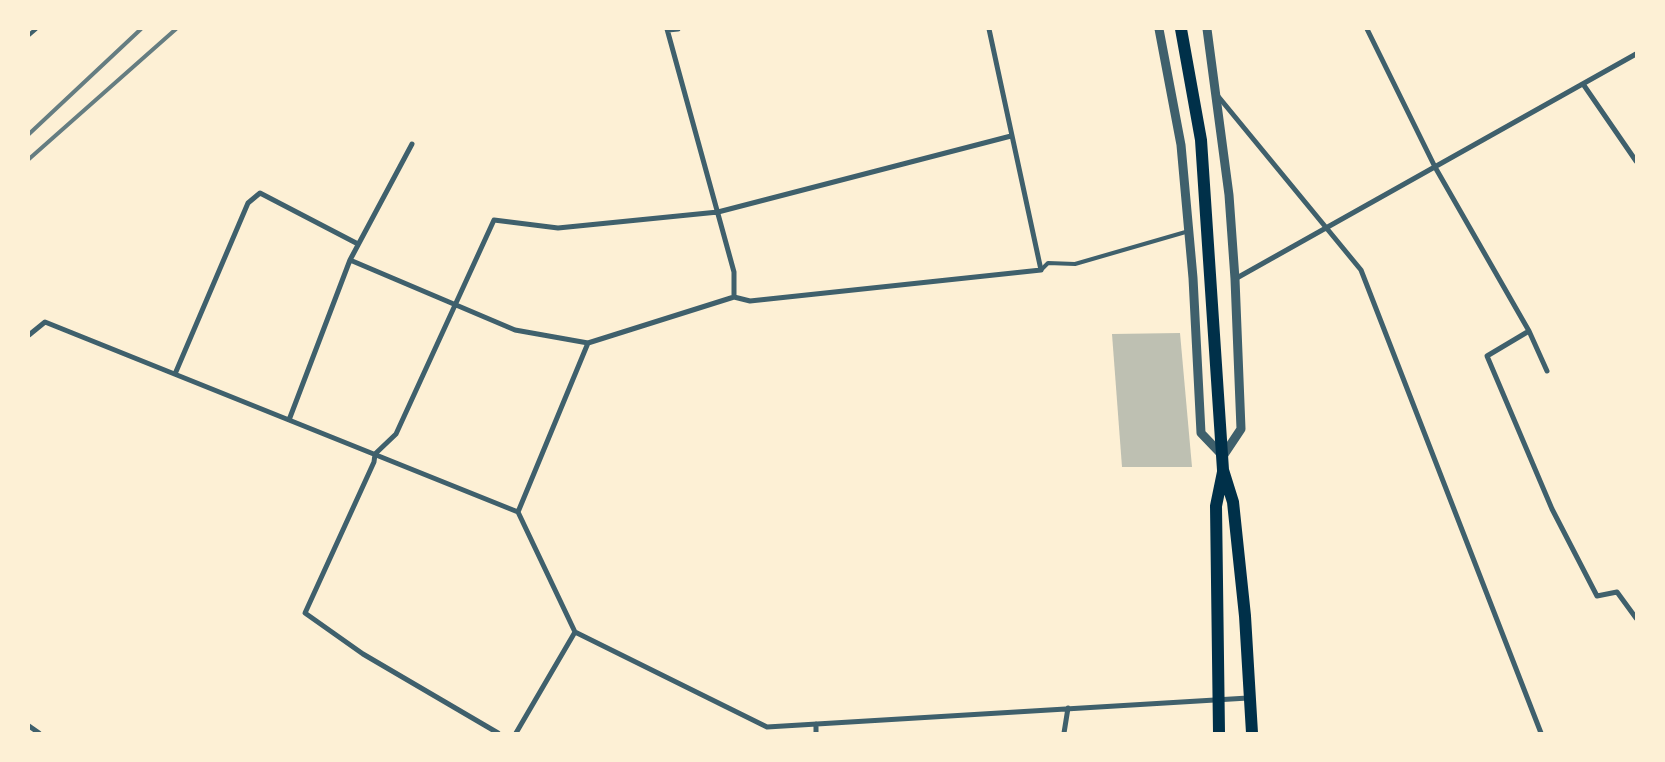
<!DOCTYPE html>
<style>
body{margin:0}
#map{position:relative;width:1665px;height:762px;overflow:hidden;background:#fdf0d5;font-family:Poppins,sans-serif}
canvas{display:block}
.frame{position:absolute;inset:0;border:30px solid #fdf0d5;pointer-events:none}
</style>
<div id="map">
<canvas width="1665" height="762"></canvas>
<div class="frame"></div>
</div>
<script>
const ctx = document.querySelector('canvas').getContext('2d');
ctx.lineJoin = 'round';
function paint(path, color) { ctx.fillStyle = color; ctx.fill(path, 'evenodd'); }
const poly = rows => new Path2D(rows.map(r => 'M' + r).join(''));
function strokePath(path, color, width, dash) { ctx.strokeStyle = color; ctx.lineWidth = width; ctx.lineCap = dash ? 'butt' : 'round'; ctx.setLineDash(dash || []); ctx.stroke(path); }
paint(poly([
 [1180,333,1192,467,1122,467,1112,334]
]), '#bec0b2');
strokePath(poly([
 [29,35,36,29],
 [1041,270,1048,263,1075,264,1189,231]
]), '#3f606c', 4);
strokePath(poly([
 [667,29,734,272,734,297,750,301,1041,270,989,29],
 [1367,29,1435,167,1529,331],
 [668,30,678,29],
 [1583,84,1636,161],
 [1217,95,1361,270,1541,733],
 [350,260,515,330,588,343,734,297],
 [1235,279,1636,54],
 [29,335,45,322,518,512,575,632],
 [1547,371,1529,331,1487,356,1552,509,1597,596,1617,592,1636,618],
 [175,374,248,203,260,193,358,244],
 [289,420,350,260,412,144],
 [518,512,588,343],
 [816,724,816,733],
 [29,726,39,733],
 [498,733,363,654,305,613,374,462,375,454,396,434,494,220,558,228,718,212,1011,136],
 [516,733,575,632,767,727,1248,698],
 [1064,733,1068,708]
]), '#3f606c', 5);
strokePath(poly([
 [1159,29,1181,145,1193,278,1201,433,1223,456,1241,429,1235,279,1229,195,1207,29]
]), '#3f606c', 9);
strokePath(poly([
 [1181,29,1201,140,1223,470,1233,502,1245,616,1252,733],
 [1219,733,1216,506,1223,472]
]), '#003049', 12);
strokePath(poly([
 [29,134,141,29],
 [29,159,176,29]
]), '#657d81', 4);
</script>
